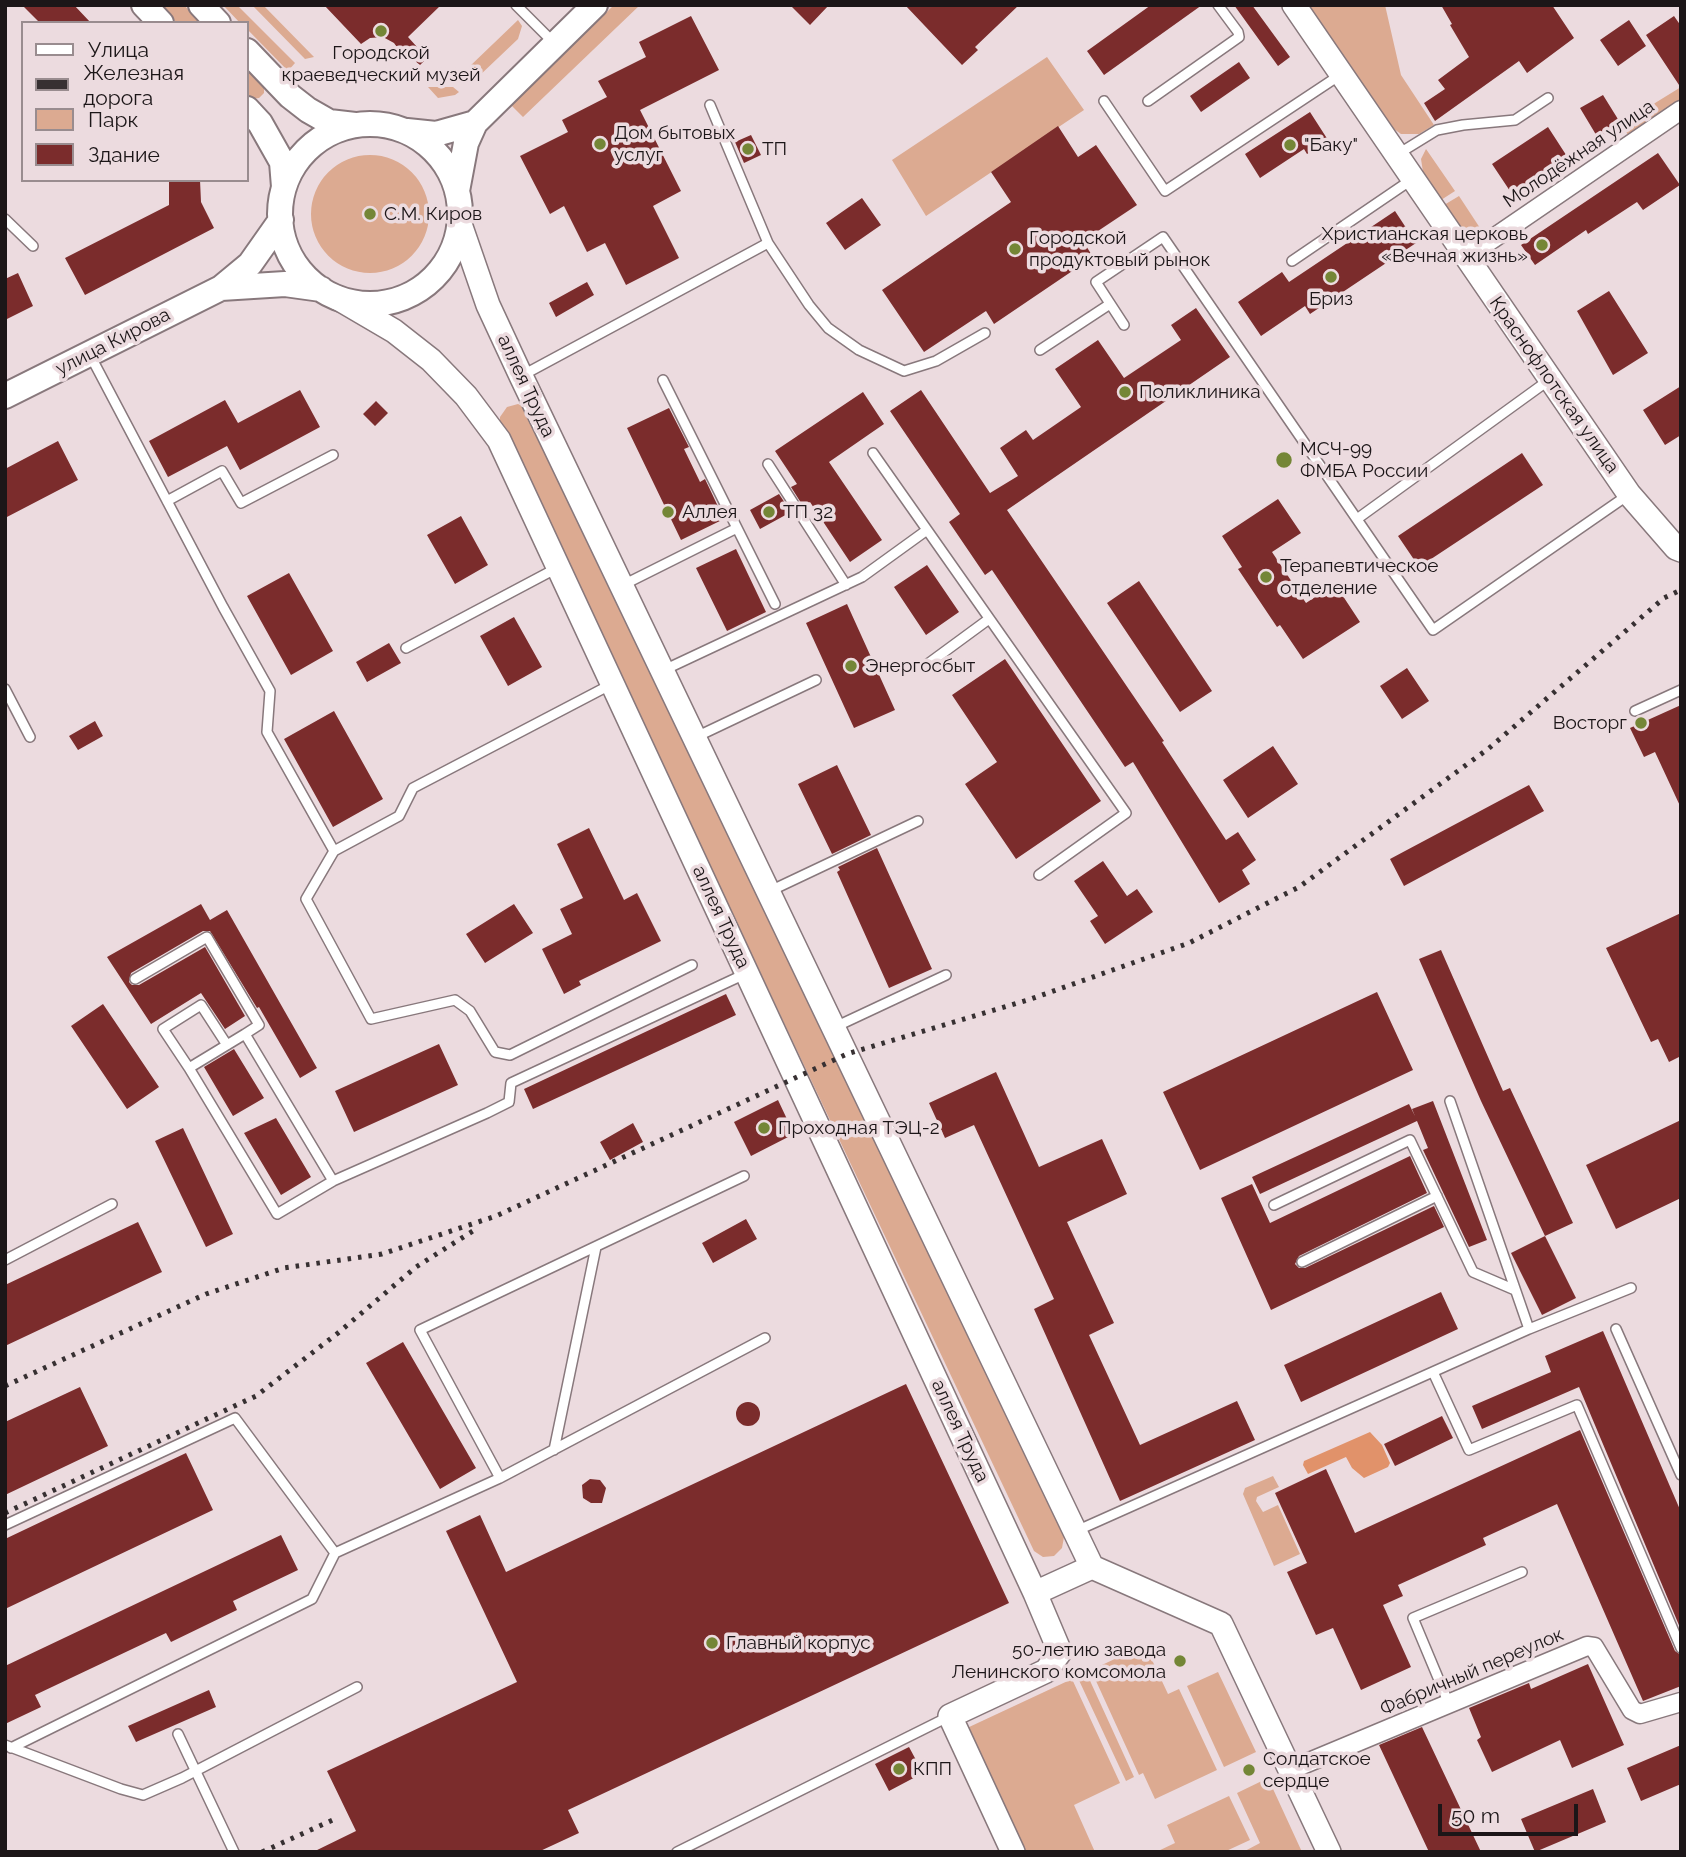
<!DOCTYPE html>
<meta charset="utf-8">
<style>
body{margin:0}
#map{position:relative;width:1686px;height:1857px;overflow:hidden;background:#ecdbdf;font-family:Raleway,sans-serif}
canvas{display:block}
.frame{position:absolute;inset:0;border:7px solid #1c1618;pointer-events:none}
.legend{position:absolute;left:21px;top:21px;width:228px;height:161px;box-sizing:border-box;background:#ecdbdf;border:2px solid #998c8f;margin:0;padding:9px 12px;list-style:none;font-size:21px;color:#1c1618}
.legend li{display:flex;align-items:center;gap:14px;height:35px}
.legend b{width:35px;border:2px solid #998c8f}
.scale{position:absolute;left:1438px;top:1804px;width:140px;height:32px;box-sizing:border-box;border:4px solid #1c1618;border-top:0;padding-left:9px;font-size:21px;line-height:24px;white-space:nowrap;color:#1c1618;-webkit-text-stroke:5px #ecdbdf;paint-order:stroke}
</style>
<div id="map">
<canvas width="1686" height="1857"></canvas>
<div class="frame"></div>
<ul class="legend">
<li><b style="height:9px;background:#fff"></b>Улица</li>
<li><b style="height:9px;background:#373032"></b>Железная дорога</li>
<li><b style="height:19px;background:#dcaa91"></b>Парк</li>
<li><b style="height:19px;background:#7b2c2c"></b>Здание</li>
</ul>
<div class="scale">50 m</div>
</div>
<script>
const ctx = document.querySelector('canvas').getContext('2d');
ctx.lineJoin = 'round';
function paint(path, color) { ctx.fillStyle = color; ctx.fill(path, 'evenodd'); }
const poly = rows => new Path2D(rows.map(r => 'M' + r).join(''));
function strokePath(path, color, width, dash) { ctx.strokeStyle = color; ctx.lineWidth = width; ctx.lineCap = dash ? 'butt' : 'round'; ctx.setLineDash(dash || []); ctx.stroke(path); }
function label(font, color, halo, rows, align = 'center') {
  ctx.font = font + ' Raleway,sans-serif'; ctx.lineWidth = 7; ctx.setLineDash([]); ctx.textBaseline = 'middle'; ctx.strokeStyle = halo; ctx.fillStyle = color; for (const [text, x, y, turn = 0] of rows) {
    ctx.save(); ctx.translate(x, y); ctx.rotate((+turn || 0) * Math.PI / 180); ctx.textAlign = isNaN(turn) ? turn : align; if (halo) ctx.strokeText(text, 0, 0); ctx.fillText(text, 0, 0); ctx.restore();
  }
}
paint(poly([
 [160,5,184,5,201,23,177,23],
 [223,5,237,5,295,63,288,71,247,29,247,23,240,23],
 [252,5,263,5,314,57,305,59],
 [614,5,640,5,523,117,511,105],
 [1309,5,1385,5,1401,75,1434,125,1419,134,1401,134,1394,129],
 [518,20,522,26,518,39,478,77,469,67],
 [1047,57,1084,110,926,216,892,160],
 [247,69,264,87,264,93,259,98,252,99,247,93],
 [428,87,453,87,459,92,455,95,438,98],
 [1681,87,1681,99,1628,135,1621,124],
 [1426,149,1455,191,1441,200,1423,172,1421,159],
 '311 214a59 59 0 1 1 118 0a59 59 0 1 1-118 0Z',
 [1459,196,1480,228,1465,238,1444,205],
 [518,404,529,409,1064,1537,1062,1548,1054,1556,1043,1557,1034,1551,500,423,500,417,507,407],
 [1273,1476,1279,1487,1257,1497,1256,1501,1263,1512,1278,1505,1300,1554,1274,1566,1243,1494,1245,1488],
 [1145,1645,1168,1694,1179,1689,1217,1770,1155,1799,1143,1773,1139,1775,1091,1670],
 [1086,1672,1134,1777,1126,1781,1077,1676],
 [1218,1672,1256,1752,1224,1767,1187,1686],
 [1072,1679,1120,1783,1074,1805,1095,1852,1025,1852,967,1728],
 [1268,1778,1302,1852,1243,1852,1260,1843,1237,1793],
 [1229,1796,1250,1840,1224,1852,1156,1852,1175,1843,1167,1825]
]), '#dcaa91');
paint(poly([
 [1370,1432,1382,1445,1390,1463,1388,1467,1364,1478,1352,1468,1346,1457,1308,1474,1303,1465,1304,1461]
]), '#e1926a');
paint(poly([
 [22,5,74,5,91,23,40,23],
 [324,5,441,5,408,37,427,58,420,65,403,51,401,53,394,43,383,37,370,38,361,44],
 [790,5,829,5,810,25],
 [905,5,1019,5,975,47,978,50,962,65],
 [1151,5,1202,5,1104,75,1087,51],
 [1234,5,1252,5,1290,57,1278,66],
 [1441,5,1552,5,1574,38,1527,73,1519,61,1435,121,1424,103,1445,89,1438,80,1469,57,1450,25,1452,24],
 [691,16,719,70,640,110,681,191,653,206,679,258,626,285,605,243,587,252,564,206,550,214,520,156,568,132,562,120,607,97,598,81,646,57,639,42],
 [1674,16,1681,26,1681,88,1646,35],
 [1629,20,1646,46,1618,66,1600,40],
 [1239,62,1250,78,1201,112,1190,96],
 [1603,95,1621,124,1598,138,1580,108],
 [1310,112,1328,140,1307,154,1304,149,1260,178,1245,154],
 [1058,126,1078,157,1096,145,1137,205,1083,241,1093,257,994,324,986,311,924,352,882,290,1011,202,991,172],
 [1548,127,1570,161,1516,200,1492,164],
 [751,135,761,155,744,163,735,142],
 [1658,153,1680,185,1643,210,1637,202,1588,234,1586,230,1535,265,1521,245],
 [169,180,200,180,201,202,214,228,85,295,65,258,169,205],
 [862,198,881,225,845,250,826,223],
 [1395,211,1416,243,1310,314,1305,306,1261,336,1238,302,1282,272,1289,282],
 [18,273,33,306,5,320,5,279],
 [587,282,594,295,556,317,549,303],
 [1609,291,1648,353,1613,375,1577,311],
 [1196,308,1230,357,1007,510,1164,741,1162,742,1226,840,1238,832,1256,860,1242,870,1250,884,1219,903,1133,762,1125,767,992,570,985,575,949,522,960,514,890,411,921,390,990,493,1018,476,1000,448,1026,430,1033,440,1081,407,1055,369,1098,340,1124,378,1181,340,1171,325],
 [1681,386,1681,435,1665,445,1643,410],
 [300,390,320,427,240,470,227,446,168,477,149,441,225,400,238,423],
 [863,392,884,424,829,462,882,540,850,562,810,502,803,506,791,487,797,484,775,451],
 [376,401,388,413,375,426,363,414],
 [669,408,689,447,684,449,700,482,705,479,724,519,681,540,627,428],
 [58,441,78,480,5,518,5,469],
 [1522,453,1543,485,1419,567,1398,536],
 [779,494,791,512,760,529,750,510],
 [1278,499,1301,533,1272,552,1306,603,1335,584,1360,622,1303,659,1280,625,1277,627,1238,569,1242,567,1222,536],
 [461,516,488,565,455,584,427,535],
 [736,549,766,612,727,631,696,568],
 [927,565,959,612,926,635,894,587],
 [289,573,333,651,291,675,247,596],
 [1139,581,1212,691,1180,712,1107,603],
 [847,604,895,710,854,728,806,623],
 [514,617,542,667,508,686,480,636],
 [389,643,401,663,367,682,356,662],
 [1005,659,1101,801,1016,859,965,784,997,762,952,695],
 [1407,668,1429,701,1402,719,1380,686],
 [1681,705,1681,808,1655,752,1644,757,1630,728],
 [334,711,383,799,333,827,284,739],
 [95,721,103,736,78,750,69,736],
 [1273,746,1298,784,1248,818,1223,780],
 [837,765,871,835,832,854,798,784],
 [1529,785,1544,811,1404,886,1390,859],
 [589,828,624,900,637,893,661,941,579,981,581,985,564,994,542,949,572,934,560,909,583,898,557,844],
 [877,848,932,969,889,988,837,872,840,870,838,867],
 [1103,861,1127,896,1137,889,1153,912,1105,944,1090,921,1098,916,1074,881],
 [201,904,210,920,227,910,317,1068,300,1078,259,1007,257,1008,210,931,203,931,131,973,129,982,132,985,139,985,205,947,245,1016,225,1029,201,993,151,1024,107,957],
 [514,904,533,933,485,963,466,934],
 [1681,913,1681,1056,1669,1062,1658,1039,1651,1042,1606,948],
 [1441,950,1503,1091,1510,1088,1573,1223,1545,1236,1481,1101,1419,959],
 [1377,992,1413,1070,1200,1170,1163,1092],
 [726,994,736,1015,533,1109,524,1089],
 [103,1004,159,1087,127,1109,71,1026],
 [439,1044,458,1085,354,1132,335,1091],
 [234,1049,264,1098,233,1116,204,1067],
 [996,1072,1039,1167,1102,1139,1127,1194,1067,1222,1114,1323,1089,1335,1140,1445,1237,1401,1255,1440,1120,1501,1034,1309,1054,1299,974,1125,945,1138,929,1103],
 [778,1100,794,1134,751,1156,734,1122],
 [1433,1101,1487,1240,1469,1247,1423,1150,1428,1148,1417,1121,1260,1194,1252,1177,1409,1104,1415,1116,1412,1109],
 [276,1118,311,1177,281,1195,244,1133],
 [1681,1120,1681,1198,1616,1229,1586,1165],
 [633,1123,643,1142,610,1160,600,1142],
 [183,1128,233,1234,206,1247,155,1141],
 [1410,1156,1427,1193,1299,1256,1295,1264,1299,1268,1305,1268,1434,1206,1444,1227,1271,1310,1221,1198,1252,1184,1270,1223],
 [746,1219,757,1239,713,1263,702,1243],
 [138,1222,162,1272,5,1346,5,1285],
 [1545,1236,1576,1298,1542,1315,1511,1253],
 [1441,1292,1458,1329,1301,1402,1284,1365],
 [1603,1331,1681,1512,1681,1630,1579,1387,1482,1429,1472,1406,1551,1372,1545,1356],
 [403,1342,476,1468,440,1489,366,1363],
 [906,1384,1009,1603,568,1810,579,1833,538,1852,313,1852,356,1831,327,1771,517,1682,446,1531,480,1515,506,1572],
 [80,1387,108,1446,5,1495,5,1422],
 '736 1414a12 12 0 1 1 24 0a12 12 0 1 1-24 0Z',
 [1442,1416,1453,1438,1395,1466,1384,1444],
 [1580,1430,1675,1651,1681,1655,1681,1686,1643,1701,1557,1504,1483,1538,1486,1545,1398,1585,1403,1596,1383,1605,1411,1667,1361,1690,1333,1628,1316,1635,1287,1572,1307,1563,1275,1493,1326,1469,1355,1533],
 [186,1453,213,1510,5,1609,5,1539],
 [590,1479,600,1480,606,1488,602,1503,591,1503,583,1498,582,1485],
 [281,1535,298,1570,233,1601,237,1610,171,1642,166,1633,35,1695,41,1707,5,1724,5,1666],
 [1588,1664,1624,1745,1572,1768,1560,1740,1492,1772,1477,1740,1481,1737,1469,1708,1529,1683,1531,1689],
 [209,1690,216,1707,136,1742,128,1726],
 [1422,1727,1481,1852,1429,1852,1379,1745],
 [1681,1745,1681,1784,1641,1801,1627,1768],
 [909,1747,923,1773,889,1791,875,1764],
 [1593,1789,1606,1822,1535,1852,1521,1819]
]), '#7b2c2c');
const service = poly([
 [516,5,554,43],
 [1104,101,1165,191,1340,75],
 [1148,101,1239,37,1238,32,1218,5],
 [710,105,768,243],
 [1398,154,1437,130,1463,125,1515,120,1548,98],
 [5,219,33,246],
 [1292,261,1411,180],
 [1124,325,1096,282,1163,237,1433,630,1628,495],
 [1040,350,1110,304],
 [90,355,223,607,270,691,267,732,334,851,306,899,371,1019,455,1000,470,1011,495,1052,510,1055,692,965],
 [523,375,768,243,809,305,828,328,859,350,904,371,936,361,985,333],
 [663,380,775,604],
 [873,453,1126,813,1039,875],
 [768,464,846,585],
 [167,501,222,471,241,503,333,455],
 [1357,519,1549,380],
 [623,585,737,528],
 [406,648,557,568],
 [925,666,989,619],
 [664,670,862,577,927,530],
 [5,689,30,737],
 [1635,711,1681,690],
 [696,737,816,680],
 [334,851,399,816,413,788,610,685],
 [770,891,918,821],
 [135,979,207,937,259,1025,245,1034,333,1181,487,1113,509,1102,511,1083,745,974],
 [835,1027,946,975],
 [245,1034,189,1068,277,1214,333,1181],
 [189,1068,163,1029,201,1005,227,1045],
 [1450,1101,1529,1329],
 [1274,1205,1410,1140,1473,1272,1515,1290],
 [5,1260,112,1204],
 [1302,1262,1437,1196],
 [1616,1329,1681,1475],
 [1433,1372,1469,1450,1577,1405,1681,1648],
 [554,1450,596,1247],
 [500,1478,765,1338],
 [5,1525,235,1418,335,1553],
 [1076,1531,1529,1329,1631,1288],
 [1449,1704,1413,1618,1522,1572],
 [178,1734,234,1852],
 [5,1745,121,1789,143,1795,182,1778,357,1687],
 [11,1748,312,1599,335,1553,500,1478,420,1330,744,1176],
 [677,1852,948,1717]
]);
const minor = poly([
 [1466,257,1681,110],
 [1290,1770,1587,1646,1594,1647,1632,1710,1640,1714,1681,1702]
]);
const tertiary = poly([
 [1294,5,1629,494,1676,548,1681,550],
 [460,224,488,305,521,376,1092,1567,1221,1624,1329,1852],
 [336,297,394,331,431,360,466,396,499,440,1035,1593,1060,1652,1046,1671,950,1716,1013,1852],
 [1035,1593,1092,1567]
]);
const secondary = poly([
 [144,5,161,23],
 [201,5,218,23],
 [247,51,290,96,308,110,329,122,355,125],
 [247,109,260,123,282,162,284,187],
 '280 214a90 90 0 1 1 180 0a90 90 0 1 1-180 0Z',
 [407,131,436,134,475,123],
 [457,191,466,143,475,123,595,5],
 [221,288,285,284,321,289],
 [5,396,221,288,250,264,281,220]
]);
strokePath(service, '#88787c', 12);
strokePath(minor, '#88787c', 21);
strokePath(tertiary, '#88787c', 26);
strokePath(secondary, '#88787c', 28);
strokePath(service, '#fff', 9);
strokePath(minor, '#fff', 18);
strokePath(tertiary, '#fff', 23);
strokePath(secondary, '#fff', 24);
strokePath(poly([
 [5,1386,206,1294,284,1268,382,1254,496,1216,847,1054,1028,1000,1189,943,1299,887,1488,749,1664,598,1681,590],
 [5,1513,256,1396,338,1333,416,1267,476,1229],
 [262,1852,337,1818]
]), '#373032', 5, [3.5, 7]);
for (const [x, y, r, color] of [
 [381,31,7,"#748636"],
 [600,144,7,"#748636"],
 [1290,145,7,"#748636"],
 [748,149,7,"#748636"],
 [370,214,7,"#748636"],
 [1542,245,7,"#748636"],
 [1015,249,7,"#748636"],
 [1331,277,7,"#748636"],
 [1125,392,7,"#748636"],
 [1284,460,9,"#748636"],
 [668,512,7,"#748636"],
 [769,512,7,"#748636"],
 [1266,577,7,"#748636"],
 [851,666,7,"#748636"],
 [1641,723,7,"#748636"],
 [764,1128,7,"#748636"],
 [712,1643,7,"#748636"],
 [1180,1661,7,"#748636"],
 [899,1769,7,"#748636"],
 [1249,1770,7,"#748636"]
]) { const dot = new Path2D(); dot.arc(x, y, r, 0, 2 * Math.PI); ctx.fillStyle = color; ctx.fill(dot); strokePath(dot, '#ecdbdf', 2.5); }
label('19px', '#1c1618', '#ecdbdf', [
 ["Городской",381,53,"center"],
 ["краеведческий музей",381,75,"center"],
 ["Дом бытовых",614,133],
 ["услуг",614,155],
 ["\"Баку\"",1304,145],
 ["ТП",762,149],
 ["С.М. Киров",384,214],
 ["Христианская церковь",1528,234,"right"],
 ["«Вечная жизнь»",1528,256,"right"],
 ["Городской",1029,238],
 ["продуктовый рынок",1029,260],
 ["Бриз",1331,299,"center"],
 ["Поликлиника",1139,392],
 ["МСЧ-99",1300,449],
 ["ФМБА России",1300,471],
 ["Аллея",682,512],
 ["ТП 32",783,512],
 ["Терапевтическое",1280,566],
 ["отделение",1280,588],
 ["Энергосбыт",865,666],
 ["Восторг",1627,723,"right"],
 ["Проходная ТЭЦ-2",778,1128],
 ["Главный корпус",726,1643],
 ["50-летию завода",1166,1650,"right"],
 ["Ленинского комсомола",1166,1672,"right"],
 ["Солдатское",1263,1759],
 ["сердце",1263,1781],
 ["КПП",913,1769]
], 'left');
label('19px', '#1c1618', '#ecdbdf', [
 ["Молодёжная улица",1579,154,-34],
 ["улица Кирова",113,342,-27],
 ["Краснофлотская улица",1554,385,55],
 ["аллея Труда",526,386,65],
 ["аллея Труда",721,917,65],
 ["аллея Труда",960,1431,65],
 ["Фабричный переулок",1472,1672,-23]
]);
</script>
